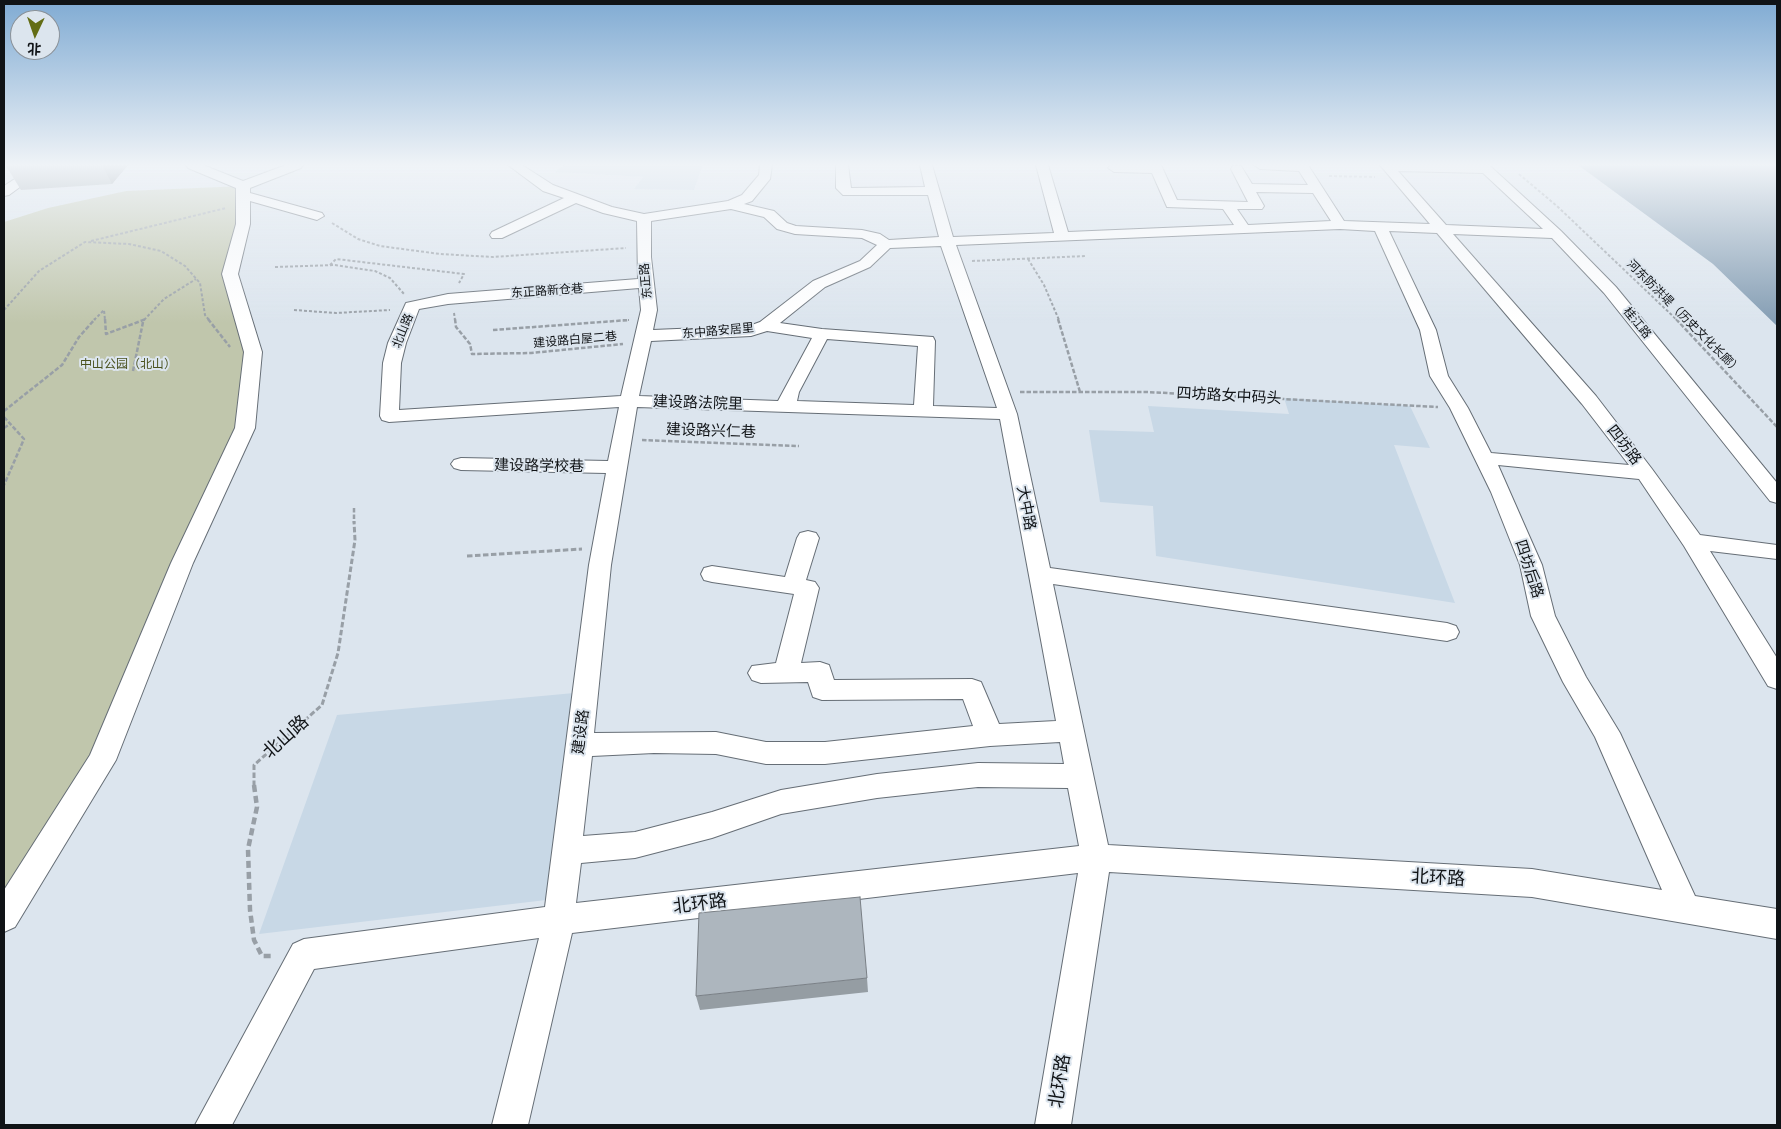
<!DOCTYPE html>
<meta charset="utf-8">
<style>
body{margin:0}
#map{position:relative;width:1781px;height:1129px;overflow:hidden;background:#dce5ee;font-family:Mulish,"Noto Sans SC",sans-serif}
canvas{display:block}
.frame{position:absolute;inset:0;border:5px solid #101316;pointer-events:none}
.north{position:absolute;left:10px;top:10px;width:50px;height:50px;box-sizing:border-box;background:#dce5ee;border:1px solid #8a9198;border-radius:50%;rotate:183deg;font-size:14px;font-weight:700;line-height:20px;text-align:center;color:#101316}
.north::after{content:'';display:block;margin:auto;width:18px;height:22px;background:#636d15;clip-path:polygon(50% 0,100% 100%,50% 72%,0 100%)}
</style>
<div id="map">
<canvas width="1781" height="1129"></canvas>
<div class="frame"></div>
<div class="north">北</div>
</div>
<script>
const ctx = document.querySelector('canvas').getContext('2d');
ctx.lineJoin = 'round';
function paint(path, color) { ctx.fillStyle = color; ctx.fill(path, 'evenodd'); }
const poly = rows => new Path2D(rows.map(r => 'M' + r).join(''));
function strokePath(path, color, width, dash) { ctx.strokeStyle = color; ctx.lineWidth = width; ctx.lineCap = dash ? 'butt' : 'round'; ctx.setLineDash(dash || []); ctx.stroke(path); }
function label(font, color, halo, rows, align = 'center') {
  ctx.font = font + ' Mulish,"Noto Sans SC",sans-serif'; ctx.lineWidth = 4; ctx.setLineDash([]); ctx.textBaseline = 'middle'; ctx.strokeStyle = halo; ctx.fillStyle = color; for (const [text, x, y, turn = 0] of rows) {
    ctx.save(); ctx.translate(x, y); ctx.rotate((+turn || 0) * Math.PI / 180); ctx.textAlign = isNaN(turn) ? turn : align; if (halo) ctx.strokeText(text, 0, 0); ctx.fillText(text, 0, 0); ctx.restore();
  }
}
paint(poly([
 [564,165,703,165,694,190,634,189,643,177,555,172],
 [1284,398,1410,406,1430,448,1394,445,1455,603,1156,556,1153,506,1100,502,1089,430,1154,432,1148,406,1289,414],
 [574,693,546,900,259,934,337,715]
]), '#c8d8e6');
paint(poly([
 [243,186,230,274,253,352,245,428,102,760,4,917,4,222,48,208,126,191]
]), '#c0c6ac');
paint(poly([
 [1578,165,1777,165,1777,326,1713,264]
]), '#849db3');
const minor = poly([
 [36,165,50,165,9,195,4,196,4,186,36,165],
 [186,165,203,165,243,181,286,165,303,165,301,168,250,188,250,193,322,213,324,216,317,220,250,201,250,224,238,274,262,352,255,428,193,563,116,760,15,927,4,932,4,890,90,755,171,563,235,428,244,352,222,274,236,224,236,188,188,168,186,165],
 [508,165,522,165,553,185,612,207,644,214,728,201,742,195,759,175,760,165,772,165,770,179,752,201,744,204,774,211,787,223,796,226,862,230,880,234,889,240,939,237,928,195,843,195,836,188,836,165,848,165,851,188,925,187,920,165,932,165,953,237,1054,233,1036,165,1048,165,1068,232,1234,225,1223,209,1167,207,1152,173,1114,172,1108,168,1111,165,1161,165,1177,200,1248,202,1231,169,1233,166,1241,166,1252,184,1308,185,1299,171,1260,169,1254,165,1308,165,1344,221,1430,224,1380,165,1489,165,1561,231,1616,287,1777,483,1777,503,1770,501,1604,293,1552,238,1453,234,1596,396,1652,469,1700,535,1777,545,1777,559,1710,551,1777,658,1777,689,1768,686,1684,546,1639,479,1498,465,1542,565,1555,616,1586,677,1620,733,1695,896,1777,909,1777,939,1532,897,1109,872,1071,1125,1035,1125,1078,873,572,933,528,1125,492,1125,539,938,314,969,232,1125,195,1125,293,944,304,939,545,907,589,565,606,473,461,470,454,468,451,464,454,460,461,458,608,461,619,407,389,422,382,420,380,416,383,363,388,343,406,303,448,294,638,279,637,221,603,213,576,203,502,238,492,238,490,235,492,232,564,198,543,191,508,165],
 [1398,171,1483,173,1543,229,1446,225,1398,171],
 [1256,192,1313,193,1331,221,1248,225,1237,209,1262,209,1264,206,1256,192],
 [731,209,764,217,777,229,795,234,862,238,877,245,860,261,813,281,760,322,749,326,653,330,657,310,651,257,651,221,731,209],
 [1340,229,1375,231,1420,330,1430,376,1450,408,1491,492,1520,565,1531,616,1563,682,1595,737,1662,890,1532,869,1108,845,1053,584,1447,641,1456,638,1459,632,1456,626,1447,623,1050,568,1017,414,956,245,1340,229],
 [1389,231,1437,233,1582,404,1629,465,1491,453,1468,408,1448,376,1436,330,1389,231],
 [941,246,997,408,933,406,935,341,933,337,822,329,780,323,825,287,870,267,890,248,941,246],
 [639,288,641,310,621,396,399,410,401,363,406,343,419,309,448,304,639,288],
 [767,331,812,338,778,401,639,396,651,341,751,336,767,331],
 [827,339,918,346,914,405,797,401,799,392,827,339],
 [637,407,1000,419,1056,721,999,724,981,682,972,679,834,680,829,665,820,662,801,663,819,588,815,582,806,580,819,538,816,533,808,531,800,533,797,538,785,577,712,566,704,568,701,574,704,580,712,582,794,594,776,663,752,666,748,673,752,680,761,683,808,682,813,697,822,700,963,699,973,726,825,742,766,742,716,732,594,733,611,565,637,407],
 [1060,742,1064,764,978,763,877,774,781,790,712,812,635,832,583,836,592,756,654,753,716,754,766,764,825,764,990,746,1060,742],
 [978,787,1068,788,1079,846,576,903,581,863,635,858,712,838,781,814,877,798,978,787]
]);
strokePath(minor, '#666e76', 2);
strokePath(poly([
 [1519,174,1558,207,1677,320],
 [1329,176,1375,177],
 [332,223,358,239,380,246,440,254,493,257,626,248],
 [91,241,226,208],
 [1028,259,1044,285,1059,320],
 [972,261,1086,256],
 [330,265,336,259,464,274,459,283],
 [275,267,335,265,375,271,390,278,404,294],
 [4,310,39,271,85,242,129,244,161,251,185,266,200,283,205,315,209,320],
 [294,310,336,313,390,310],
 [454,313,455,320],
 [94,320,104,310,105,320],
 [144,320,164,299,196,279],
 [623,320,629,320]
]), '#989fa6', 2, [3, 2]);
strokePath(poly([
 [105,319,106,334,146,319],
 [208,319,230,347],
 [455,319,456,327,470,344,472,354,531,353,623,344],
 [1058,319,1080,392],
 [1676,319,1777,427],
 [493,330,629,320],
 [133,371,143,322],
 [1020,392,1146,392,1438,407],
 [4,411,62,365,79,337,95,319],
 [4,417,24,439,4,485],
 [4,428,10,424],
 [642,440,799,446],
 [354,508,354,523]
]), '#989fa6', 2.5, [4.5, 2]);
strokePath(poly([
 [467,556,582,549],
 [254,786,254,765,322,705,338,653,355,540,354,521]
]), '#989fa6', 3, [5.5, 2.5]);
strokePath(poly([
 [254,785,257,807,248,849,250,910,254,940,262,956,274,956]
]), '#989fa6', 4.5, [7, 4]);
paint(minor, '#fff');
paint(poly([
 [7,165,128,165,112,184,21,190,6,166],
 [867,978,868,992,700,1010,696,996]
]), '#959da3');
paint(poly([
 [102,165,128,165,112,184]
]), '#797f85');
const building = poly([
 [860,897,867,978,696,996,699,913,860,897]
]);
paint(building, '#adb6be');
strokePath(building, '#797f85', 1);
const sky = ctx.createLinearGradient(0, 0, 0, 323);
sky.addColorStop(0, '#80abd3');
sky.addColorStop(0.51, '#eff3f7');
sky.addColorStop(1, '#eff3f700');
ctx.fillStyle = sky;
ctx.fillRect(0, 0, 1781, 323);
label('12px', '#101316', '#dce5ee', [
 ["东正路",646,281,-95],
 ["东正路新仓巷",547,291,-4],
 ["河东防洪堤（历史文化长廊）",1684,317,45],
 ["桂江路",1637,323,50],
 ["北山路",403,331,-68],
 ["东中路安居里",718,331,-5],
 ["建设路白屋二巷",575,340,-5]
]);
label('12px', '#4a521f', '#dce5ee', [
 ["中山公园（北山）",128,364]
]);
label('15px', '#101316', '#dce5ee', [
 ["四坊路女中码头",1229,396,3],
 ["建设路法院里",698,403,2],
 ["建设路兴仁巷",711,431,2],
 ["四坊路",1624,445,52],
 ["建设路学校巷",539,466,1],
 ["大中路",1026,508,79],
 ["四坊后路",1529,569,72],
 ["建设路",581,732,-83]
]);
label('18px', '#101316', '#dce5ee', [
 ["北山路",286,737,-42],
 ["北环路",1438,878,3],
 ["北环路",700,904,-7],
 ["北环路",1060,1081,-81]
]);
</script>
